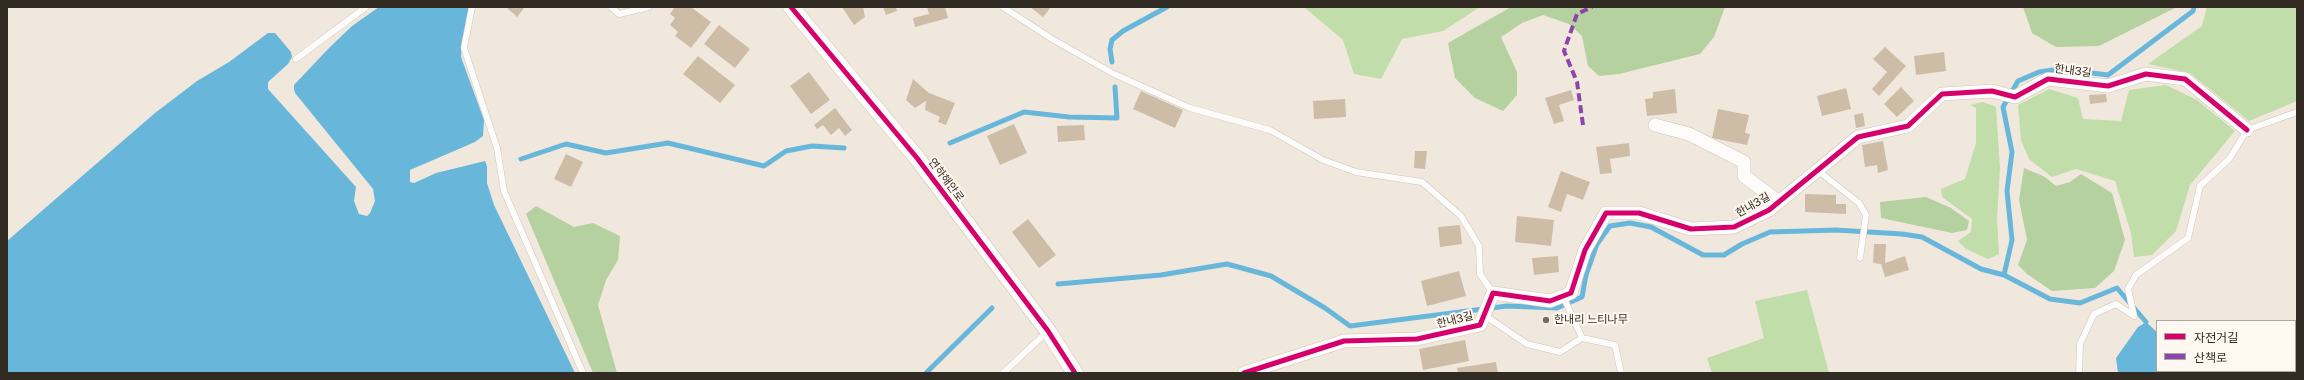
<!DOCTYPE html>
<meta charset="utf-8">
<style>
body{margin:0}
#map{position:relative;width:2304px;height:380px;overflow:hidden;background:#f1e8dd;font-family:"Public Sans","Noto Sans KR",sans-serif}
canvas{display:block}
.frame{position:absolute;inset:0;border:8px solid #312b23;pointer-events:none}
.legend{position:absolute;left:2156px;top:320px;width:140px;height:52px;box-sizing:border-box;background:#fef8f0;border:1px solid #aca69e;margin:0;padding:5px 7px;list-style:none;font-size:12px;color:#312b23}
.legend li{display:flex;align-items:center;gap:8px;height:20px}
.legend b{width:20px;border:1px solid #aca69e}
</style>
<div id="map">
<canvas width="2304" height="380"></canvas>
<div class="frame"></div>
<ul class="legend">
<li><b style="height:5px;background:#d6006c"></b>자전거길</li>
<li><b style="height:5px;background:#8e44ad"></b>산책로</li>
</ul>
</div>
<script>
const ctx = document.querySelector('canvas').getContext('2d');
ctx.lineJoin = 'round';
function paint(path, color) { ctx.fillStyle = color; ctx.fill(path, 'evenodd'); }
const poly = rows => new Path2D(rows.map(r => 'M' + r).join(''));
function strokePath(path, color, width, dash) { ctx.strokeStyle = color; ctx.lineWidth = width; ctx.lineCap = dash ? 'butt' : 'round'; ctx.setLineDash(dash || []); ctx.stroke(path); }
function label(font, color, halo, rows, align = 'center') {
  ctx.font = font + ' "Public Sans","Noto Sans KR",sans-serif'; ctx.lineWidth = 4; ctx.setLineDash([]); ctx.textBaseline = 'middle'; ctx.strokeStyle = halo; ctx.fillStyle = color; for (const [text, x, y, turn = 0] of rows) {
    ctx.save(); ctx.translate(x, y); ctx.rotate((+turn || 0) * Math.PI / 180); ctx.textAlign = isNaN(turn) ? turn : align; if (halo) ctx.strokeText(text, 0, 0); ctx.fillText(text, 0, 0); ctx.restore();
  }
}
paint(poly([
 [1304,7,1480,7,1443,31,1402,39,1381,79,1354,74,1343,40],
 [2207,7,2297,7,2297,101,2249,121,2190,73,2148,64,2202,26],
 [2166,85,2197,100,2235,131,2190,185,2176,231,2152,255,2134,257,2131,233,2115,181,2076,169,2052,177,2029,159,2021,140,2018,105,2049,89,2078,98,2083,119,2121,121,2129,90],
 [1983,102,1996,107,2000,168,1997,219,1999,254,1988,259,1966,249,1958,241,1971,232,1972,219,1942,197,1941,189,1965,179,1976,143,1976,108,1970,105],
 [1807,290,1829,373,1712,373,1707,358,1764,338,1755,301]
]), '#c0ddaa');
paint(poly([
 [1511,7,1725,7,1714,37,1700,54,1619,74,1599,76,1588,66,1582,36,1569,24,1543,15,1522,23,1501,37,1517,72,1517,95,1503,111,1475,98,1455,78,1448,43],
 [2023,7,2177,7,2099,46,2056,47,2032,33],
 [2024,168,2045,177,2056,186,2070,182,2081,174,2112,193,2125,240,2114,271,2095,288,2052,291,2027,274,2018,265,2027,240,2019,200],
 [1926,197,1951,208,1969,221,1967,230,1952,233,1881,218,1880,202],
 [536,206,574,227,593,223,620,236,618,260,606,280,598,305,617,373,593,373,526,214]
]), '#b4d19f');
paint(poly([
 [379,7,469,7,462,41,461,57,484,120,483,136,475,142,410,170,410,182,414,183,436,173,485,161,487,166,487,183,494,205,575,373,7,373,7,241,155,113,197,81,229,62,268,33,275,33,291,52,292,57,288,64,268,82,268,89,356,187,354,201,359,214,367,216,370,213,375,201,373,189,295,93,294,89,294,85,329,48,352,26],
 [2146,322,2157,332,2157,371,2196,371,2197,373,2118,373,2116,358,2138,327]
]), '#68b7db');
strokePath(poly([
 [1112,62,1110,49,1112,40,1123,31,1167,7],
 [950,143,1024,112,1069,117,1117,118,1115,87],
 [521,159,566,144,606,153,668,143,764,166,786,151,812,146,844,148],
 [2004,275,2050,299,2080,303,2117,288,2146,322],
 [1058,284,1161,275,1227,264,1271,276,1325,308,1350,326,1507,306,1557,308,1582,297,1586,275,1597,244,1610,226,1630,223,1651,227,1703,255,1724,255,1742,244,1770,232,1836,230,1902,234,1922,237,1981,269,2004,275,2012,240,2007,191,2012,152,2003,107,2018,81,2039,72,2060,69,2108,75,2193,11,2194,7],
 [926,373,992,308]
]), '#68b7db', 5);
paint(poly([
 [506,7,525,7,517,17],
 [675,7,691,7,711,22,691,48,675,36,678,32,670,25,675,18,670,14],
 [842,7,863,7,865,17,854,25],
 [883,7,896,7,897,11,886,15],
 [927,7,945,7,948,18,915,27,913,18,929,14],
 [1030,7,1051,7,1043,17],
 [719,25,750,49,735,68,704,44],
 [1885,47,1906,66,1879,96,1872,89,1887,72,1873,59],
 [1944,52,1946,71,1916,75,1914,56],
 [698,56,735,85,720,103,683,74],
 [809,72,830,100,811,114,790,86],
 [913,79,929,93,955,103,946,125,938,122,940,117,925,110,926,101,915,108,906,100],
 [1901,87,1914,101,1897,117,1884,104],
 [1846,88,1851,109,1822,116,1817,96],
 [1675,89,1677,113,1647,116,1645,99,1653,98,1653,92],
 [1571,90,1574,100,1559,105,1564,121,1554,124,1545,98],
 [1141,91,1183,110,1175,128,1133,109],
 [2106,94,2107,102,2090,104,2089,95],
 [1345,99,1346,117,1314,119,1313,101],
 [835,108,852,130,845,136,839,128,831,135,823,125,817,129,814,125],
 [1718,109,1749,115,1745,133,1750,134,1747,145,1712,138],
 [1863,113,1865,126,1856,128,1854,115],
 [1014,124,1027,153,1000,165,987,136],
 [1084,125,1085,140,1058,142,1057,126],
 [1883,141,1888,170,1878,173,1877,165,1865,167,1862,145],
 [1629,143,1630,156,1610,159,1612,173,1600,174,1596,147],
 [1415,151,1427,151,1425,169,1414,168],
 [566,154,583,162,571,187,554,179],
 [1561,171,1590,182,1583,200,1567,194,1561,212,1548,207],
 [1805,194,1836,195,1836,204,1846,204,1846,214,1805,212],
 [1517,216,1554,220,1551,246,1515,242],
 [1028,219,1056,255,1039,268,1012,232],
 [1460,225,1462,244,1440,247,1438,227],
 [1874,244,1886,244,1885,263,1905,256,1909,270,1885,277,1881,264,1873,263],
 [1558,256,1559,272,1534,275,1532,258],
 [1459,271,1466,296,1427,306,1421,281],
 [1465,340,1469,361,1423,370,1419,349],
 [1496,362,1498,373,1458,373,1457,368]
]), '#cdbda7');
const service = poly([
 [472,7,464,48,497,148,504,191,583,373],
 [611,7,619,14,649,7],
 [1003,7,1052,39,1114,74,1190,108,1270,130,1323,160,1356,172,1422,182,1461,216,1479,246,1480,274,1493,293],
 [296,59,366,7],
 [1817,170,1859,203,1866,215,1860,258],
 [1563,296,1582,338,1615,345,1621,373],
 [1484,315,1527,344,1560,352,1582,338],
 [1003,373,1048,331],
 [2079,373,2080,344,2094,314,2116,304,2134,316,2128,289,2136,275,2188,238,2200,186,2230,158,2247,130,2297,112]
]);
const minor = poly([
 [1655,125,1689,134,1744,162,1744,176,1779,202],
 [1244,373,1344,341,1417,339,1480,325,1493,293,1550,301,1571,293,1585,250,1606,213,1639,213,1691,229,1734,227,1769,210,1858,137,1908,126,1942,94,1992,91,2015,97,2048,79,2108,86,2146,74,2185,79,2247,130]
]);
const tertiary = poly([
 [791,7,917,158,1048,331,1075,373]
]);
strokePath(service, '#ccc5bd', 7);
strokePath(minor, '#ccc5bd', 14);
strokePath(tertiary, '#ccc5bd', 17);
strokePath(service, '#fdfcfa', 6);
strokePath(minor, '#fdfcfa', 13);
strokePath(tertiary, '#fdfcfa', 16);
strokePath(poly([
 [1583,125,1577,82,1564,51,1577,14,1592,7]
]), '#8e44ad', 4, [8, 4]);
strokePath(poly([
 [791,7,917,158,1048,331,1075,373],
 [1244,373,1344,341,1417,339,1480,325,1493,293,1550,301,1571,293,1585,250,1606,213,1639,213,1691,229,1734,227,1769,210,1858,137,1908,126,1942,94,1992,91,2015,97,2048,79,2108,86,2146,74,2185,79,2247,130]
]), '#d6006c', 5);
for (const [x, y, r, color] of [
 [1546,320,4,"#746d64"]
]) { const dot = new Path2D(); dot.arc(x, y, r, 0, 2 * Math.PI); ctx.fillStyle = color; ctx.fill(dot); strokePath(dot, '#fef8f0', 1.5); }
label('11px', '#312b23', '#fef8f0', [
 ["한내3길",2073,71,7],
 ["연하해안로",946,180,53],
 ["한내3길",1753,205,-30],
 ["한내3길",1455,320,-14]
]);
label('11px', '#312b23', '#fef8f0', [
 ["한내리 느티나무",1554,320]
], 'left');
</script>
